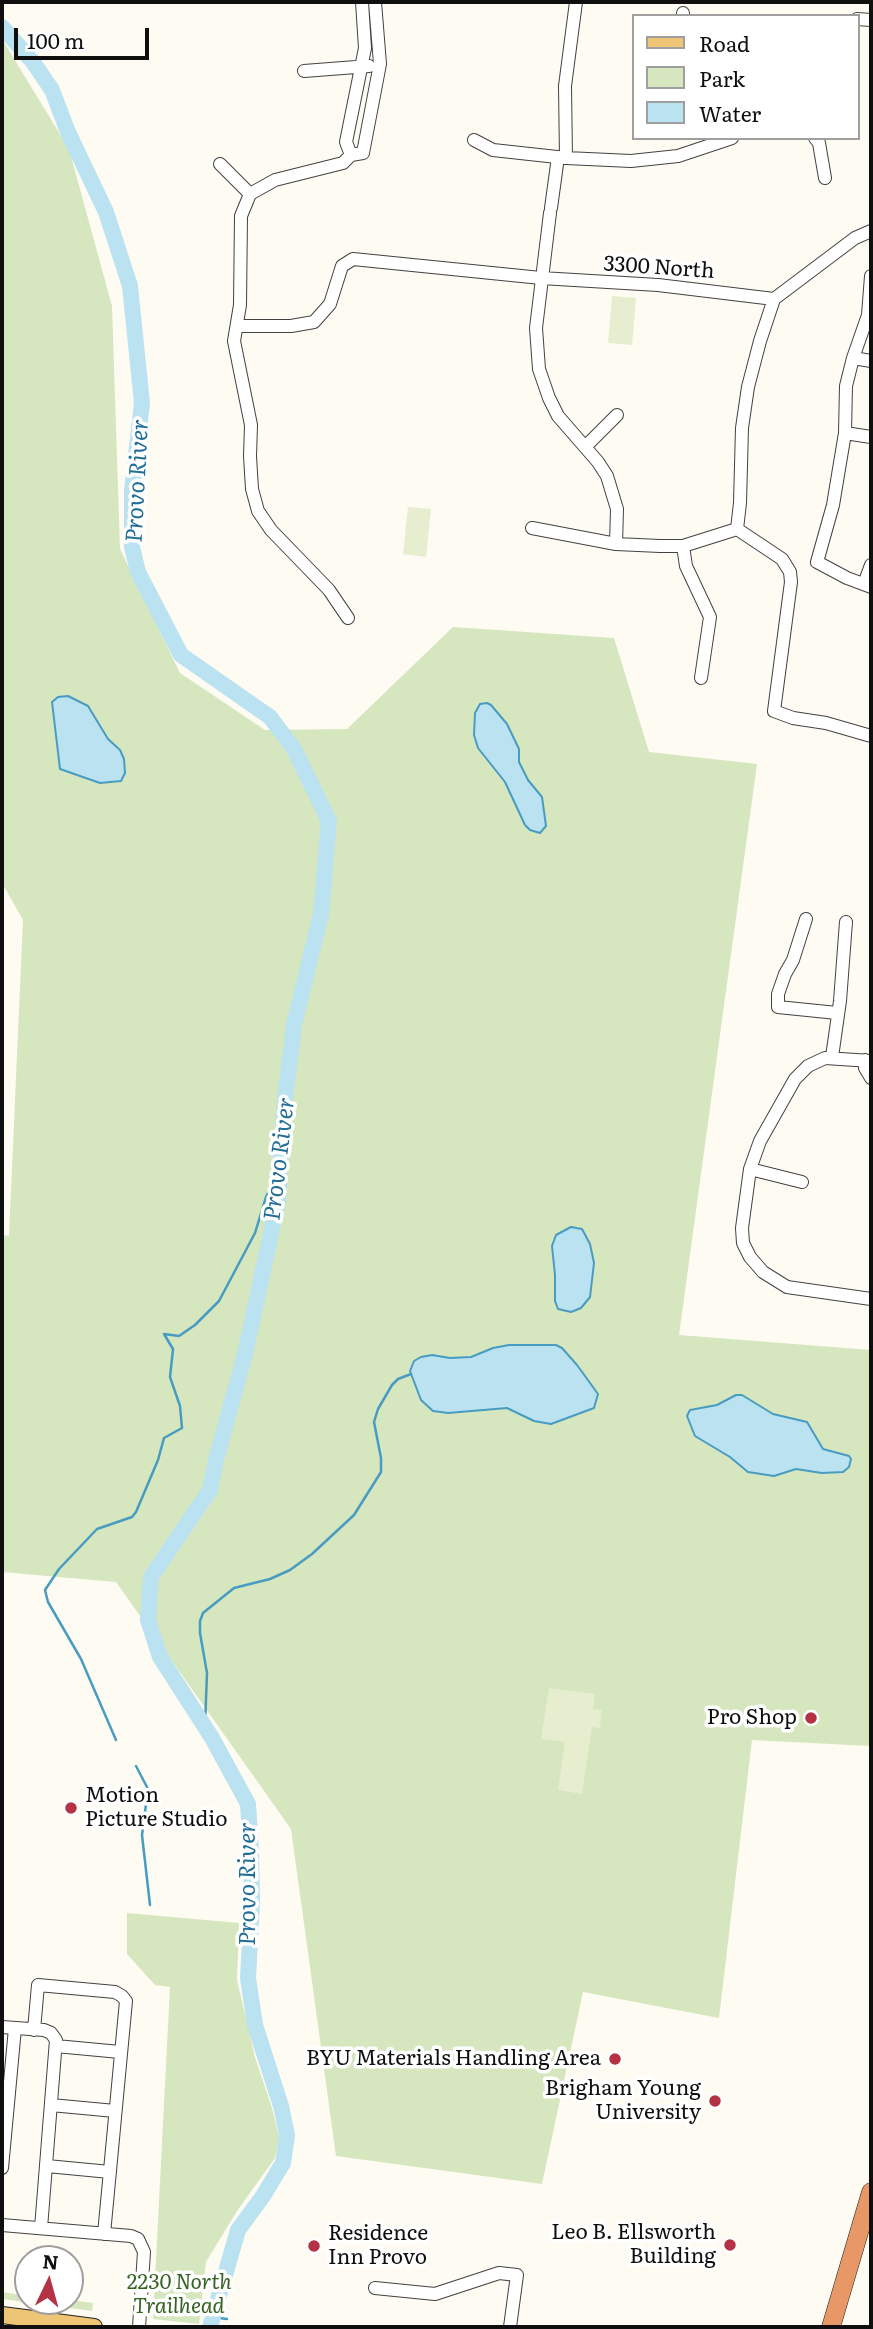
<!DOCTYPE html>
<style>
body{margin:0}
#map{position:relative;width:873px;height:2329px;overflow:hidden;background:#fefbf3;font-family:Literata,serif}
canvas{display:block}
.frame{position:absolute;inset:0;border:4px solid #0f0f0f;pointer-events:none}
.legend{position:absolute;left:632px;top:14px;width:228px;height:126px;box-sizing:border-box;background:#fff;border:2px solid #9f9f9f;margin:0;padding:9px 12px;list-style:none;font-size:21px;color:#0f0f0f}
.legend li{display:flex;align-items:center;gap:14px;height:35px}
.legend b{width:35px;border:2px solid #9f9f9f}
.north{position:absolute;left:14px;top:2245px;width:70px;height:70px;box-sizing:border-box;background:#fff;border:2px solid #9f9f9f;border-radius:50%;rotate:5deg;font-size:19px;font-weight:700;line-height:28px;text-align:center;color:#0f0f0f}
.north::after{content:'';display:block;margin:auto;width:24px;height:32px;background:#b43243;clip-path:polygon(50% 0,100% 100%,50% 72%,0 100%)}
.scale{position:absolute;left:14px;top:28px;width:135px;height:32px;box-sizing:border-box;border:4px solid #0f0f0f;border-top:0;padding-left:9px;font-size:21px;line-height:24px;white-space:nowrap;color:#0f0f0f;-webkit-text-stroke:5px #fff;paint-order:stroke}
</style>
<div id="map">
<canvas width="873" height="2329"></canvas>
<div class="frame"></div>
<ul class="legend">
<li><b style="height:9px;background:#edc574"></b>Road</li>
<li><b style="height:19px;background:#d6e6be"></b>Park</li>
<li><b style="height:19px;background:#bbe2f1"></b>Water</li>
</ul>
<div class="north">N</div>
<div class="scale">100 m</div>
</div>
<script>
const ctx = document.querySelector('canvas').getContext('2d');
ctx.lineJoin = 'round';
function paint(path, color) { ctx.fillStyle = color; ctx.fill(path, 'evenodd'); }
const poly = rows => new Path2D(rows.map(r => 'M' + r).join(''));
function strokePath(path, color, width, dash) { ctx.strokeStyle = color; ctx.lineWidth = width; ctx.lineCap = dash ? 'butt' : 'round'; ctx.setLineDash(dash || []); ctx.stroke(path); }
function label(font, color, halo, rows, align = 'center') {
  ctx.font = font + ' Literata,serif'; ctx.lineWidth = 7; ctx.setLineDash([]); ctx.textBaseline = 'middle'; ctx.strokeStyle = halo; ctx.fillStyle = color; for (const [text, x, y, turn = 0] of rows) {
    ctx.save(); ctx.translate(x, y); ctx.rotate((+turn || 0) * Math.PI / 180); ctx.textAlign = isNaN(turn) ? turn : align; if (halo) ctx.strokeText(text, 0, 0); ctx.fillText(text, 0, 0); ctx.restore();
  }
}
paint(poly([
 [2,39,69,149,112,306,120,549,180,673,265,730,347,729,453,627,614,638,649,752,757,764,679,1335,871,1350,871,1746,752,1740,719,2018,583,1992,542,2184,336,2156,291,1829,116,1582,2,1572,2,1235,9,1236,23,920,2,883],
 [127,1913,239,1923,237,1980,255,2057,272,2108,279,2137,275,2158,237,2211,206,2262,199,2324,153,2319,170,1987,155,1985,127,1954],
 [2,2292,28,2296,28,2301,70,2300,93,2303,92,2311,2,2299]
]), '#d6e6be');
paint(poly([
 [612,296,636,298,632,345,608,343],
 [408,507,431,509,426,557,403,554],
 [549,1688,595,1694,593,1709,602,1710,600,1728,592,1727,582,1794,558,1790,565,1742,541,1739]
]), '#e6eecf');
const water = poly([
 [68,696,88,706,108,739,120,750,124,759,125,773,121,781,100,783,60,769,52,702,58,697,68,696],
 [487,703,491,705,507,724,519,749,519,762,528,780,542,797,546,826,540,833,530,830,525,825,505,782,478,748,474,735,475,713,480,704,487,703],
 [571,1227,582,1229,590,1244,594,1263,590,1297,581,1308,571,1312,558,1309,555,1301,555,1275,552,1246,556,1235,571,1227],
 [509,1345,556,1345,562,1348,577,1365,598,1394,594,1408,551,1424,534,1421,507,1408,448,1413,433,1411,421,1400,410,1371,414,1361,421,1357,432,1355,450,1358,471,1357,493,1348,509,1345],
 [736,1395,742,1395,773,1414,807,1422,823,1449,849,1456,851,1459,849,1467,843,1472,822,1473,796,1469,774,1476,748,1472,730,1457,695,1436,687,1416,690,1410,717,1405,736,1395]
]);
paint(water, '#bbe2f1');
strokePath(water, '#489cc2', 2);
strokePath(poly([
 [205,1726,207,1673,200,1633,200,1621,203,1613,234,1588,270,1579,290,1570,312,1554,354,1515,381,1472,381,1458,374,1422,378,1409,392,1385,398,1379,411,1374],
 [116,1740,81,1659,48,1602,45,1590,59,1569,97,1529,132,1517,136,1512,158,1460,164,1438,182,1428,180,1406,170,1377,173,1349,164,1334,179,1336,195,1325,219,1301,255,1233,266,1197,281,1166],
 [136,1766,148,1789,142,1835,150,1905],
 [212,2317,227,2319]
]), '#489cc2', 2.5);
strokePath(poly([
 [2,27,33,62,52,90,68,132,106,212,130,286,142,403,132,491,132,547,138,572,181,655,270,717,294,749,329,821,321,914,294,1025,285,1098,278,1201,245,1354,216,1460,210,1490,151,1577,148,1620,160,1657,212,1738,248,1804,251,1849,252,1901,248,1978,255,2025,281,2106,287,2135,283,2163,263,2196,238,2230,210,2327]
]), '#bbe2f1', 16);
const minor = poly([
 [683,16,683,13],
 [857,19,871,20],
 [304,71,369,66],
 [815,138,819,143,825,178],
 [474,140,493,150,566,158,631,161,678,156,732,138],
 [351,155,346,142,365,48,362,2],
 [566,158,565,86,576,2],
 [220,164,250,194],
 [551,208,558,157],
 [550,213,536,328,539,369,549,398,558,416,598,462,607,476,617,509,616,544],
 [871,276,868,315,853,358,846,386,845,433,833,505,817,562,847,578,871,587],
 [237,326,291,326,314,322,330,304,342,266,353,259,541,278,658,285,774,299],
 [853,358,871,361],
 [845,433,871,437],
 [585,447,617,415],
 [532,528,616,544,660,546,683,546,737,529,782,559,790,572,791,582,774,711,793,718,826,723,871,736],
 [737,529,740,503,742,428,748,387,760,341,774,299,855,238,871,231],
 [683,546,686,566,710,617,701,678],
 [864,584,871,565],
 [348,618,329,590,271,530,258,511,252,489,250,456,251,425,234,341,240,305,241,216,250,194,275,180,343,163,351,155,363,153,380,64,375,2],
 [806,919,793,960,785,974,778,994,778,1007,837,1013],
 [832,1057,840,1001,846,922],
 [865,1060,865,1068,871,1078],
 [871,1061,825,1058,808,1066,795,1079,760,1141,750,1169,742,1228,743,1243,750,1257,763,1272,787,1287,871,1299],
 [750,1169,802,1182],
 [2,2027,44,2030,51,2033,56,2040,41,2228],
 [34,2030,38,1985,115,1992,122,1996,126,2001,104,2234],
 [56,2046,120,2052],
 [51,2105,115,2111],
 [47,2166,110,2172],
 [2,2168,15,2028],
 [2,2225,131,2236,138,2239,144,2252,139,2327],
 [375,2288,435,2294,499,2273,517,2275,510,2327]
]);
const major = poly([
 [2,2315,94,2327]
]);
const highway = poly([
 [831,2327,871,2192]
]);
strokePath(minor, '#424242', 14);
strokePath(major, '#202020', 18);
strokePath(highway, '#202020', 19);
strokePath(minor, '#fff', 12);
strokePath(major, '#edc574', 16);
strokePath(highway, '#e89767', 18);
for (const [x, y, r, color] of [
 [811,1718,7,"#b43243"],
 [71,1808,7,"#b43243"],
 [615,2059,7,"#b43243"],
 [715,2101,7,"#b43243"],
 [730,2245,7,"#b43243"],
 [314,2246,7,"#b43243"]
]) { const dot = new Path2D(); dot.arc(x, y, r, 0, 2 * Math.PI); ctx.fillStyle = color; ctx.fill(dot); strokePath(dot, '#fff', 2.5); }
label('21px', '#0f0f0f', '#fff', [
 ["3300 North",659,268,4]
]);
label('21px', '#0f0f0f', '#fff', [
 ["Pro Shop",797,1718],
 ["Motion",85,1796,"left"],
 ["Picture Studio",85,1820,"left"],
 ["BYU Materials Handling Area",601,2059],
 ["Brigham Young",701,2089],
 ["University",701,2113],
 ["Leo B. Ellsworth",716,2233],
 ["Building",716,2257],
 ["Residence",328,2234,"left"],
 ["Inn Provo",328,2258,"left"]
], 'right');
label('italic 21px', '#366224', '#fff', [
 ["2230 North",179,2283],
 ["Trailhead",179,2307]
]);
label('italic 23px', '#226e97', '#fff', [
 ["Provo River",138,481,-87],
 ["Provo River",280,1159,-83],
 ["Provo River",248,1884,-90]
]);
</script>
